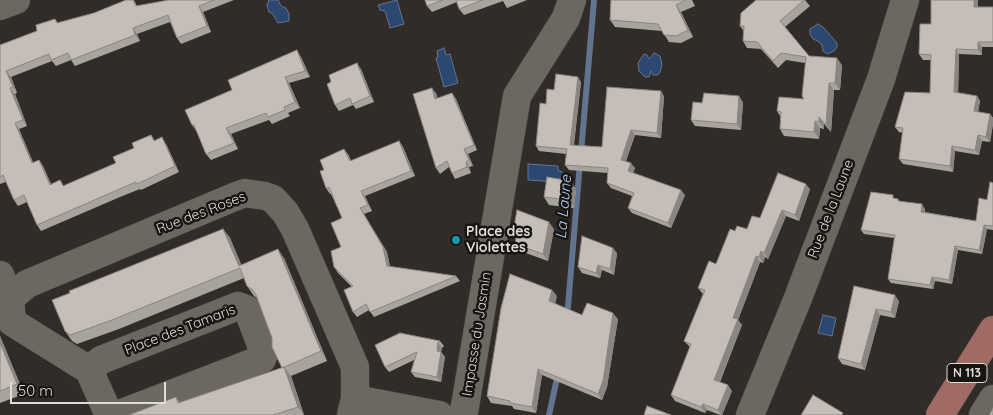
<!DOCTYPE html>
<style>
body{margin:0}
#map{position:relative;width:993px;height:415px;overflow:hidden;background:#312c27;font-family:Quicksand,sans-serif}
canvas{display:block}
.scale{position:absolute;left:10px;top:382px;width:156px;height:22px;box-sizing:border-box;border:2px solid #dfdbd8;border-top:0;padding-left:6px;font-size:15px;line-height:18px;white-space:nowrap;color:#dfdbd8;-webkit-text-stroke:4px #171512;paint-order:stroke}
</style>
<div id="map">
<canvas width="993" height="415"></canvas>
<div class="scale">50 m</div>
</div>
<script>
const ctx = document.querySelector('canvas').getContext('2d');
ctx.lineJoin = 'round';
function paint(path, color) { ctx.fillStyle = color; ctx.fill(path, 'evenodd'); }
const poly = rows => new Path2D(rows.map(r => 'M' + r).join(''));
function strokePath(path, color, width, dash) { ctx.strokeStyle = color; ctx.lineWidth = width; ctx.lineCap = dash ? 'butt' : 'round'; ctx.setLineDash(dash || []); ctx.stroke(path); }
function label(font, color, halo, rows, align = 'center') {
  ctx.font = font + ' Quicksand,sans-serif'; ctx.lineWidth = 5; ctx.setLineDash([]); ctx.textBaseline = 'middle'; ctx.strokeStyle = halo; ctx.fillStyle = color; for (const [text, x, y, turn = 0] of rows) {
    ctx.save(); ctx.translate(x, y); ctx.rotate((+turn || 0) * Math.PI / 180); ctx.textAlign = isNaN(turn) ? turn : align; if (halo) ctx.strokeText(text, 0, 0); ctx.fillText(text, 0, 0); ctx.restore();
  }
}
const water = poly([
 [269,0,278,0,281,6,286,8,289,14,289,21,278,23,273,14,269,12,267,5,269,0],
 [397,0,404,24,390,28,385,11,380,10,378,5,397,0],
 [818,24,823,27,837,43,837,47,834,51,827,54,823,51,822,45,818,41,813,39,810,34,810,29,818,24],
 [444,48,446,55,450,54,458,83,444,87,436,58,438,57,437,51,444,48],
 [654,53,660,56,662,65,660,72,658,75,653,75,651,71,649,77,645,77,639,71,638,63,644,54,647,55,649,59,654,53],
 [528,164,558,166,558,170,562,172,563,176,557,180,557,182,528,180,528,164],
 [823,315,836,318,832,336,818,333,823,315]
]);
paint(water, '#2c4870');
strokePath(water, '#62748f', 1);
strokePath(poly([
 [581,153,594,0],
 [567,318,580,163],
 [549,415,558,374]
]), '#62748f', 6);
const minor = poly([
 [0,6,16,0],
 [0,275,10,299,12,322,89,370,109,415],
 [0,307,27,284,234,197,245,193,265,196,273,199,285,212,295,229,355,367,355,399,351,415],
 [89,370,101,360,238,306,248,310,264,353,262,359,117,415],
 [355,399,439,415],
 [461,415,464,412,517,96,566,18,572,0],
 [750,415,798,298,856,145,881,79,905,0],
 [983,415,993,399]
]);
const major = poly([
 [940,415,993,330]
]);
strokePath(minor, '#4c4844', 29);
strokePath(major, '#4c4844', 29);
strokePath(minor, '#6d6762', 28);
strokePath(major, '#9f6b64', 28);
paint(poly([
 [126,0,134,0,137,6,169,0,234,0,203,12,211,32,181,44,177,38,170,22,137,34,140,41,75,66,71,60,56,66,52,61,11,77,17,93,15,94,27,126,19,129,33,163,39,160,43,166,51,184,60,180,64,186,116,163,151,135,155,141,166,144,179,172,141,190,140,189,120,197,41,231,37,225,27,202,18,206,14,200,6,182,0,184,0,45,37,31,55,19,58,23,94,13],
 [425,0,527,0,507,8,503,1,464,15,459,9,457,2,432,12,427,6],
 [611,0,692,0,695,6,681,12,693,37,681,43,669,42,662,31,615,27,610,20],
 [756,0,805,0,810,6,785,27,809,56,842,65,840,90,834,90,831,132,824,124,824,129,820,128,819,139,784,136,780,129,780,116,777,111,804,99,805,63,786,60,778,68,761,49,747,48,743,41,743,30,740,26],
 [931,0,978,0,978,7,993,7,993,47,982,47,982,55,959,54,958,93,977,96,980,101,978,112,990,114,993,118,993,124,990,142,982,141,979,155,955,151,953,172,903,164,899,159,903,133,899,132,895,127,930,93,931,60,923,60,919,54,931,24],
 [301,57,310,77,289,83,300,108,288,113,290,116,272,124,269,120,231,134,238,149,211,160,206,154,197,132,192,125],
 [361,69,374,102,356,109,353,105,339,111,335,105],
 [581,82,574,145,602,147,664,96,661,138,635,135,626,161,635,168,633,173,685,195,671,228,632,213,628,208,632,196,611,188,607,183,608,173,569,170,565,165,566,154,539,151,536,146,546,104,554,90],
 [436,93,438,99,452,93,456,99,477,150,468,154,473,166,469,167,471,173,455,179,449,167,440,174,436,168],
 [743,102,741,130,695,126,691,120,702,103],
 [399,141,403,147,415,176,365,196,372,211,364,214,387,252,390,267,456,276,460,281,374,317,369,310,357,317,353,312,352,287,338,273,334,267,341,247,342,218,331,194,330,194,326,188,324,170,348,154,351,161],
 [570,181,576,189,574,208,549,205,544,197],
 [993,183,993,230,987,229,982,254,958,250,952,284,935,281,933,289,891,283,888,279,894,238,864,234,861,230,895,198,898,199,900,201,925,209,925,212,976,221,987,200],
 [810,189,799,221,786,216,768,259,765,257,763,263,760,262,738,320,742,325,720,382,732,391,722,415,720,415,707,410,705,413,675,401,671,395,690,347,684,341,703,294,698,288,716,264,735,231,747,229,760,218],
 [223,229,230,238,241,265,284,258,327,361,291,376,304,415,129,415,176,397,180,403,282,368,272,338,257,298,254,296,247,286,244,278,119,329,77,344,72,341,65,331,70,293],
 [554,229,548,261,520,251,515,244,516,237,513,233],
 [617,253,614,275,602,270,600,278,582,273,578,267],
 [854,286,899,301,895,318,880,315,865,370,842,364,838,358],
 [557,296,555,304,582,315,618,319,607,387,602,400,542,375,536,413,514,409,512,406,491,403,487,396],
 [0,336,24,394,0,403],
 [440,341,444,346,442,348,441,352,445,357,441,382,415,377,411,372,414,360,389,372,385,367]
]), '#a9a39e');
paint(poly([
 [974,0,978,0,978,12,974,7],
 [676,5,681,12,693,37,688,30],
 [199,6,203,12,211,32,207,26],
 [133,28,137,34,140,41,135,35],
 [978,42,982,47,982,55,978,50],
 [956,49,959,54,958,97,954,92],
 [297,50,301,57,310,77,305,71],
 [837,58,842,65,840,90,835,83],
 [357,63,361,69,374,102,370,96],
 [6,71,11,77,17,93,13,87],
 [285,77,289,83,300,108,295,102],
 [578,77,581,82,573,150,570,145],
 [829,83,834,90,831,132,826,125],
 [10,88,15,94,27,126,23,120],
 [432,88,436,93,439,105,435,99],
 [661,91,664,96,661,138,657,133],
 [452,93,456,99,477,150,474,145],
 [739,96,743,102,741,130,737,124],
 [977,96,980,101,977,117,974,111],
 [990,114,993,118,993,124,990,142,986,137],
 [819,117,824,124,824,129,819,122],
 [815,121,820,128,819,139,814,132],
 [15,123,19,129,36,169,32,163],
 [226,128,231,134,238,149,234,143],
 [631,130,635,135,624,165,621,160],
 [978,135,982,141,979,155,975,150],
 [162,137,166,144,179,172,175,166],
 [399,141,403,147,415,176,411,171],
 [952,146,955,151,953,172,950,166],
 [344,149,348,154,354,167,350,161],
 [464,149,468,154,473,166,469,160],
 [39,160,43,166,54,191,50,185],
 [466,162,469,167,471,173,467,167],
 [631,163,635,168,632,176,628,171],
 [570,181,576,189,574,208,568,200],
 [806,184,810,189,799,221,795,215],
 [681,190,685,195,671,228,668,223],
 [361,191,365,196,372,211,368,205],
 [922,204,925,209,924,216,921,212],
 [360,208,387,252,391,272,387,266],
 [782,210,786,216,768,259,764,253],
 [549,222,554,229,548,261,543,254],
 [984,225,987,229,982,254,979,250],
 [223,229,230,238,246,275,239,266],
 [955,246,958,250,952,284,949,280],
 [613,248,617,253,614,275,610,269],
 [278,249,284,258,327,361,321,351],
 [761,251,765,257,763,263,759,257],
 [756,256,760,262,738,320,742,325,718,385,714,380,733,318],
 [598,265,602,270,600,278,596,273],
 [932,277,935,281,933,289,930,285],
 [552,290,557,296,554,307,549,301],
 [895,295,899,301,895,318,891,312],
 [876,309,880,315,865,370,861,364],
 [613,313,618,319,607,387,602,400,598,394],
 [0,336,24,394,17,384,0,343],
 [438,342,442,348,441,353,441,352,445,357,441,382,437,377,437,351],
 [284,367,291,376,304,415,298,407],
 [538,369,542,375,536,413,532,407],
 [728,385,732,391,722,415,721,415,718,410],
 [703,404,707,410,705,413,701,407]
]), '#8a8581');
const building = poly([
 [126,0,133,0,136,6,169,0,214,0,199,6,207,26,177,38,168,15,133,28,135,35,71,60,68,53,51,60,49,54,6,71,13,87,10,88,23,120,15,123,32,163,39,160,50,185,60,180,63,186,116,163,113,157,134,148,132,143,151,135,154,141,162,137,175,166,137,184,136,182,115,191,37,225,24,195,14,200,3,175,0,177,0,45,37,31,36,25,55,19,57,23,94,13,126,0],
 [425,0,443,0,427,6,425,0],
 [456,0,483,0,459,9,456,0],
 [611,0,686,0,676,5,688,30,676,36,664,35,658,24,610,20,611,0],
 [756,0,804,0,780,21,809,56,837,58,835,83,829,83,826,125,819,117,819,122,815,121,814,132,780,129,781,112,777,111,779,97,804,99,802,96,806,57,781,53,773,61,757,42,743,41,744,26,740,26,741,13,756,0],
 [931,0,974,0,974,7,993,7,993,42,978,42,978,50,956,49,954,92,977,96,974,111,990,114,986,137,978,135,975,150,952,146,950,166,899,159,903,128,895,127,905,92,930,93,931,55,919,54,920,24,931,24,931,0],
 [297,50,305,71,285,77,295,102,284,107,285,110,268,117,266,113,226,128,234,143,206,154,194,125,192,125,185,110,232,90,228,80,297,50],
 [357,63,370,96,352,104,350,98,335,105,327,84,331,82,329,75,357,63],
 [556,74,578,77,570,145,602,147,607,87,661,91,657,133,631,130,621,160,631,163,628,171,681,190,668,223,628,208,634,193,607,183,608,168,565,165,567,149,536,146,540,103,546,104,547,89,554,90,556,74],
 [432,88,435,99,452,93,474,145,464,149,469,160,466,162,467,167,452,173,447,161,436,168,413,94,432,88],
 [704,93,739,96,737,124,691,120,693,102,702,103,704,93],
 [399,141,411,171,361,191,368,205,360,208,383,247,387,266,456,276,370,312,366,304,353,312,344,290,353,286,334,267,331,251,341,247,331,223,342,218,329,187,326,188,320,171,324,170,320,160,344,149,350,161,399,141],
 [778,173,806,184,795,215,782,210,764,253,761,251,759,257,756,256,733,318,738,319,714,380,728,385,718,410,703,404,701,407,671,395,691,344,684,341,705,290,698,288,709,261,716,264,730,229,735,231,737,226,747,229,752,216,760,218,778,173],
 [547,177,570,181,568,200,544,197,547,177],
 [990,182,993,183,993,226,984,225,979,250,955,246,949,280,932,277,930,285,888,279,895,235,861,230,871,192,893,195,893,198,898,199,898,201,922,204,921,212,976,221,979,198,987,200,990,182],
 [517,210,549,222,543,254,515,244,517,234,513,233,517,210],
 [223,229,239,266,278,249,321,351,282,368,272,347,272,338,256,295,253,290,247,286,240,268,112,320,70,335,65,331,52,300,70,293,69,291,223,229],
 [582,236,613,248,610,269,598,265,596,273,578,267,582,236],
 [510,274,552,290,549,301,582,315,587,303,613,313,603,381,598,394,538,369,532,407,510,403,510,401,487,396,501,308,510,274],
 [854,286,895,295,891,312,876,309,861,364,838,358,854,286],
 [400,333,440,341,438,342,437,351,441,352,437,377,411,372,417,352,385,367,375,345,400,333],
 [0,343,17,384,0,391,0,343],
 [284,367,298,407,273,415,129,415,176,397,178,403,284,367],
 [813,395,843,413,842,415,801,415,813,395],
 [647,406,671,415,644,415,647,406],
 [993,408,993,415,989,415,990,414,993,408]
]);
paint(building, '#c5beb8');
strokePath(building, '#8a8581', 1);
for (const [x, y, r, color] of [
 [456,240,5,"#0f9aa8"]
]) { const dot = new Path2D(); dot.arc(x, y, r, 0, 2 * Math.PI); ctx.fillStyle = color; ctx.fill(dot); strokePath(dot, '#171512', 2); }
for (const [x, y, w] of [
 [967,373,40]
]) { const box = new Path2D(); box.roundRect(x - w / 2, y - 9.5, w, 19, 4); ctx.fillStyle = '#171512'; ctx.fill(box); strokePath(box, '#dfdbd8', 1); }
label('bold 12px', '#dfdbd8', null, [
 ["N 113",967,373]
]);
label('14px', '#dfdbd8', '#171512', [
 ["Rue de la Laune",831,209,-69],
 ["Rue des Roses",201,213,-21],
 ["Place des Tamaris",180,330,-21],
 ["Impasse du Jasmin",477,334,-81]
]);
label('bold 14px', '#dfdbd8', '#171512', [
 ["Place des",466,232],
 ["Violettes",466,248]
], 'left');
label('italic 15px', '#b5d1f9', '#171512', [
 ["La Laune",564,207,-85]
]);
</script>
